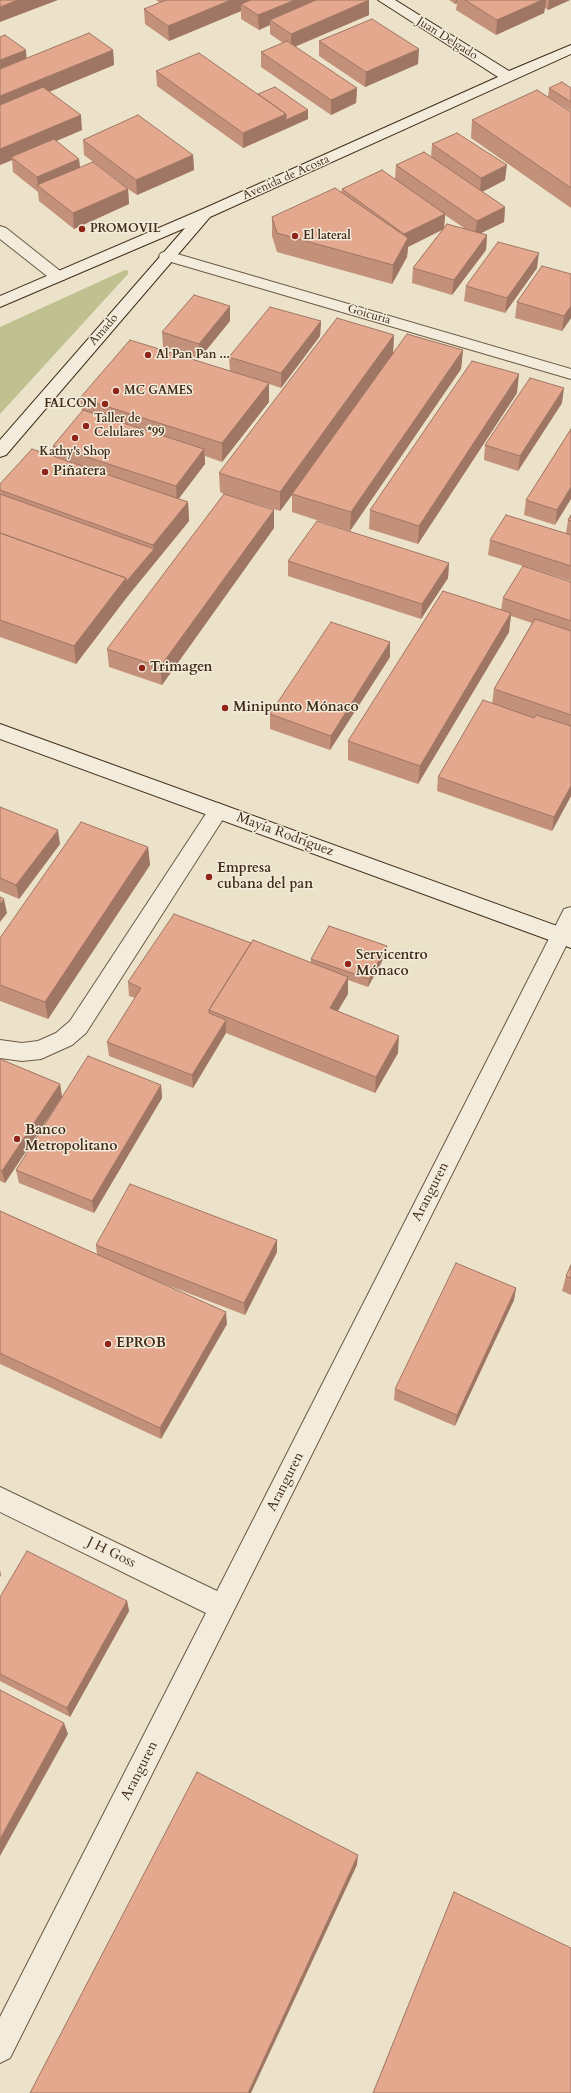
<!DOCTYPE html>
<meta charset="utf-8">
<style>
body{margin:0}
canvas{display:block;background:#ece2c9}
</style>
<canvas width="571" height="2093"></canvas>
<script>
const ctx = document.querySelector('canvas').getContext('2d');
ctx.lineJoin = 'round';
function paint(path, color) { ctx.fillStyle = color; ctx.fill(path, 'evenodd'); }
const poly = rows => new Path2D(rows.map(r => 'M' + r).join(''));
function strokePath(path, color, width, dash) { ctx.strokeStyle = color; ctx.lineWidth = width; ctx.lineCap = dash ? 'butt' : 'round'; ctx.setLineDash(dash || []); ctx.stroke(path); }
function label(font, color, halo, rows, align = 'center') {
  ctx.font = font + ' Cardo,serif'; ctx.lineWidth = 3; ctx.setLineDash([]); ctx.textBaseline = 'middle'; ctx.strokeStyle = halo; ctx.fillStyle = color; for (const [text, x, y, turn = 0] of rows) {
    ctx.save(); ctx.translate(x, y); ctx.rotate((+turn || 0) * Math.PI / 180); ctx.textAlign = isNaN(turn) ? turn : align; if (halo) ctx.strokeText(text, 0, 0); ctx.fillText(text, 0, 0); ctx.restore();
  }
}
paint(poly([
 [125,270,128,271,128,274,0,414,0,327]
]), '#bfc191');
const lane = poly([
 [218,803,225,806,228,811,225,816,86,1033,72,1045,41,1059,22,1061,0,1058,0,1040,22,1043,38,1041,56,1033,70,1021,211,806,218,803]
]);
const street = poly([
 [0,226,6,228,64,274,66,277,64,280,52,280,0,239,0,226],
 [167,251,571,369,571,379,161,259,159,256,161,253,167,251],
 [571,907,571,936,10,2058,0,2063,0,2017,206,1613,0,1512,0,1487,217,1591,561,915,564,909,571,907]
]);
const secondary = poly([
 [378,0,395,0,509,71,571,45,571,54,210,217,6,455,0,457,0,440,185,228,0,307,0,296,203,209,498,77,378,0],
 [0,724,571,931,571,948,0,739,0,724]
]);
strokePath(lane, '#6c5a44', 2);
strokePath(street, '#6c5a44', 2);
strokePath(secondary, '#422c18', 2);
paint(lane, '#f3ecdc');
paint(street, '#f3ecdc');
paint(secondary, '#f3ecdc');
paint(poly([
 [156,0,369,0,369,15,295,47,357,88,356,103,331,115,261,67,261,52,283,43,270,34,270,25,259,30,241,19,241,11,169,41,145,24,144,9,160,3],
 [449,0,570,0,548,10,545,8,544,13,496,35,456,10,457,3,455,4],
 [319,41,418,64,365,87,319,56],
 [26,50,26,58,113,50,114,65,49,92,82,130,56,141,80,167,121,183,84,155,83,140,193,155,194,170,137,195,128,189,129,204,74,229,39,201,38,192,13,172,12,160,0,165],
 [156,71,258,94,308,110,308,119,243,148,157,86],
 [549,88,571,88,571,111,548,97],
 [571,112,571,208,471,138,472,120],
 [432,144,505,180,482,192,505,207,504,222,481,233,487,235,486,250,452,295,412,283,413,268,443,229,408,247,407,257,392,284,277,252,272,236,272,217,341,193,342,189,395,179,396,165,431,157],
 [445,215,464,228,444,228],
 [537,268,505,313,464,301,466,286],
 [571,274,571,318,562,331,515,318,517,302],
 [230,321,199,359,163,347,162,332],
 [321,321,320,336,281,388,269,384,269,402,222,462,205,456,205,464,178,499,188,502,189,521,127,597,76,664,0,637,0,484,54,456,53,446,82,412,80,398,230,371,229,357],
 [394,335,393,352,463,350,461,369,350,531,292,512,292,495,280,511,237,498,274,510,274,528,162,685,109,667,107,649,224,494,220,492,219,473],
 [517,393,418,544,369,529,370,510],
 [562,403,518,471,484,460,485,445],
 [571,429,555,525,524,515,526,500],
 [571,515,571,581,488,555,490,540,566,533,568,520],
 [288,561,449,563,448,578,421,619,288,576],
 [571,582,571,796,552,831,437,791,438,777,492,704,494,689,532,623,511,616,509,632,418,784,348,760,348,741,501,610,503,598],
 [390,657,330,750,270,729,270,714],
 [0,807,60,844,19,899,0,891],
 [148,847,150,865,48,1019,0,1001,0,938],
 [251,943,311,963,311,959,386,954,368,987,348,980,348,994,338,1011,398,1053,375,1093,226,1033,193,1088,109,1056,107,1042,135,998,129,996,128,982],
 [0,1059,60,1084,62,1097,5,1183,0,1181],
 [161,1085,162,1098,94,1213,19,1183,16,1170],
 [0,1211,97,1255,96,1245,277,1240,277,1252,245,1315,141,1275,227,1324,161,1439,0,1364],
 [571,1265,571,1295,562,1291,566,1276],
 [516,1288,514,1300,455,1426,394,1400,395,1389],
 [0,1597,127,1601,129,1611,70,1717,0,1681]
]), '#c3907a');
paint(poly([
 [18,0,58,0,0,22,0,7],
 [231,0,267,0,241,4,241,11,169,41,168,26],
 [295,0,330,0,270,20,270,25,259,30,258,15],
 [369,0,369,15,291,48,291,34],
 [456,0,457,0,457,3,455,4],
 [542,0,546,0,544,13,496,35,497,20],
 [549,0,570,0,548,10],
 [419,49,418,64,365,87,366,72],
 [26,50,27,65,0,76,0,60],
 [113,50,114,65,0,112,0,96],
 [357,88,356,103,331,115,331,100],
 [308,110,308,119,243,148,243,133,286,114],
 [81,115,82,130,14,159,11,157,12,160,0,165,0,149],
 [193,155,194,170,137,195,136,180],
 [79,159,81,174,38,186,37,177],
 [507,165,505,180,480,193,481,178],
 [128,189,129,204,74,229,73,213],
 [505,207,504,222,475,236,477,221],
 [445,214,444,229,408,247,407,257,392,284,393,265,404,245,404,234],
 [487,235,486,250,452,295,454,280],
 [539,253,537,268,505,313,507,298],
 [230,306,230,321,199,359,199,344],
 [571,306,571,318,562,331,564,316],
 [321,321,320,336,281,388,281,373],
 [394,335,393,354,292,494,292,495,280,511,280,492],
 [463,350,461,369,350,531,351,512],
 [519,374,517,393,418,544,419,526],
 [269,383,269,402,222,462,222,443],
 [564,388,562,403,518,471,520,456],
 [204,449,205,464,177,501,176,486],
 [571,487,571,499,555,525,557,510],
 [188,502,189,521,127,597,76,664,74,646,126,578,154,549,153,545],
 [274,510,274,528,162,685,160,667],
 [449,563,448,578,421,619,422,604],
 [511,613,509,632,418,784,420,766],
 [390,642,390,657,330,750,331,736],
 [571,786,571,796,552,831,554,817],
 [58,830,60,844,19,899,16,885],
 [148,847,150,865,48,1019,45,1002],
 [4,899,7,913,0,922,0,904],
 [387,946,386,954,368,987,369,979],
 [348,977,348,994,329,1025,330,1008],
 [226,1020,226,1033,193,1088,192,1075],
 [399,1036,398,1053,375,1093,376,1077],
 [60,1084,62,1097,5,1183,2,1171],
 [161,1085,162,1098,94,1213,92,1201],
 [277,1240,277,1252,245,1315,244,1303],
 [516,1288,514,1300,455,1426,457,1415],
 [226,1312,227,1324,161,1439,160,1428],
 [0,1570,1,1575,0,1577],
 [127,1601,129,1611,70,1717,67,1708],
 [64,1723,68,1734,0,1856,0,1839],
 [358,1855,357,1865,251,2093,248,2093]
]), '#9f7663');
const building = poly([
 [0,0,18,0,0,7,0,0],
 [166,0,231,0,168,26,144,9,166,0],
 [251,0,295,0,258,15,241,4,251,0],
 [316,0,369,0,291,34,270,20,316,0],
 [465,0,542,0,497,20,465,0],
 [372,19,419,49,366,72,319,41,372,19],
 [89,33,113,50,0,96,0,69,89,33],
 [5,35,26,50,0,60,0,37,5,35],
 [287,41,357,88,331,100,261,52,287,41],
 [199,53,286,114,243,133,156,71,199,53],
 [562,82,571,88,571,102,549,88,562,82],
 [43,87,81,115,0,149,0,105,43,87],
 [275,87,308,110,286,120,286,114,258,94,275,87],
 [537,90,571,112,571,188,472,120,537,90],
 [138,115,193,155,136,180,83,140,138,115],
 [457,133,507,165,481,178,432,144,457,133],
 [54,139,79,159,37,177,11,157,54,139],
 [424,152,505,207,477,221,396,165,424,152],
 [93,162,128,189,73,213,37,185,93,162],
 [382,170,445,214,404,234,342,189,382,170],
 [335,188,408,238,393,265,277,233,272,217,335,188],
 [447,224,487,235,454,280,413,268,447,224],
 [498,242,539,253,507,298,466,286,498,242],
 [542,266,571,274,571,306,564,316,517,302,542,266],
 [194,295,230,306,199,344,162,332,194,295],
 [270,307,321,321,281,373,229,357,270,307],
 [337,318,394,335,280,492,219,473,337,318],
 [407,334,463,350,351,512,292,494,407,334],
 [130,340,269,383,222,443,80,398,130,340],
 [472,361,519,374,419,526,370,510,472,361],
 [530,378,564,388,520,456,485,445,530,378],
 [83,410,204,449,176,486,53,446,83,410],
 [571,429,571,487,557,510,526,500,571,429],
 [32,449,188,502,153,545,0,490,0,484,32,449],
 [0,494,154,549,126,582,126,578,0,533,0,494],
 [224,494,274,510,160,667,107,649,224,494],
 [506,515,571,535,571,566,490,540,506,515],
 [571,515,571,521,568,520,571,515],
 [317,521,449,563,422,604,288,561,317,521],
 [0,533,126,578,74,646,0,620,0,533],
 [523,566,571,582,571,621,503,598,523,566],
 [443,591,511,613,420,766,348,741,443,591],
 [535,619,571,631,571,715,494,689,535,619],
 [331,622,390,642,331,736,270,714,331,622],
 [483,700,534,718,536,715,571,726,571,786,554,817,438,777,483,700],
 [0,807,58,830,16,885,0,878,0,807],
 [81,822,148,847,45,1002,0,985,0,938,81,822],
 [0,897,4,899,0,904,0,897],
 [174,914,251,943,209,1010,209,1013,226,1020,192,1075,107,1042,141,988,128,982,174,914],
 [329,926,387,946,369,979,311,959,329,926],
 [253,940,348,977,330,1008,399,1036,376,1077,209,1010,253,940],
 [88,1056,161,1085,92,1201,16,1170,88,1056],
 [0,1059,60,1084,2,1171,0,1170,0,1059],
 [130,1184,277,1240,244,1303,96,1245,130,1184],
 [0,1211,226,1312,160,1428,0,1353,0,1211],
 [456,1263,516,1288,457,1415,395,1389,456,1263],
 [571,1265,571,1278,566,1276,571,1265],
 [27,1551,127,1601,67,1708,0,1674,0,1597,27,1551],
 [0,1690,64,1723,0,1839,0,1690],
 [197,1772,358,1855,248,2093,30,2093,197,1772],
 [454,1892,571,1948,571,2093,373,2093,454,1892]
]);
paint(building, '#e3a88e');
strokePath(building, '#9f7663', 1);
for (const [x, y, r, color] of [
 [82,229,4,"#8f2418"],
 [295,236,4,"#8f2418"],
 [148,355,4,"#8f2418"],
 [116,391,4,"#8f2418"],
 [105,404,4,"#8f2418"],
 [86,426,4,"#8f2418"],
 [75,438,4,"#8f2418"],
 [45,472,4,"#8f2418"],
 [142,668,4,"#8f2418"],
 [225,708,4,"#8f2418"],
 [209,877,4,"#8f2418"],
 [348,964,4,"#8f2418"],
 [17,1139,4,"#8f2418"],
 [108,1344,4,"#8f2418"]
]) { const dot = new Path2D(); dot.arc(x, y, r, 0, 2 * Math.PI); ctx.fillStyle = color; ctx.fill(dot); strokePath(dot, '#f3ecdc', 1.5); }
label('12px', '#422c18', '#f3ecdc', [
 ["Juan Delgado",447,39,32],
 ["Avenida de Acosta",286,178,-24],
 ["Goicuria",369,315,16],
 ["Amado",104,330,-49]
]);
label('bold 12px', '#422c18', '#f3ecdc', [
 ["PROMOVIL",90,229],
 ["El lateral",303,236],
 ["Al Pan Pan ...",156,355],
 ["MC GAMES",124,391],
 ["FALCON",97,404,"right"],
 ["Taller de",94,419],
 ["Celulares *99",94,433],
 ["Kathy's Shop",75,452,"center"]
], 'left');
label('bold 14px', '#422c18', '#f3ecdc', [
 ["Piñatera",53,472],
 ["Trimagen",150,668],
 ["Minipunto Mónaco",233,708],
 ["Empresa",217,869],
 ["cubana del pan",217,885],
 ["Servicentro",356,956],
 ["Mónaco",356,972],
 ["Banco",25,1131],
 ["Metropolitano",25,1147],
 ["EPROB",116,1344]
], 'left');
label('14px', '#422c18', '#f3ecdc', [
 ["Mayía Rodríguez",285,835,20],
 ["Aranguren",431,1192,-63],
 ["Aranguren",286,1482,-63],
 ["J H Goss",111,1553,26],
 ["Aranguren",140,1771,-63]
]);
</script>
